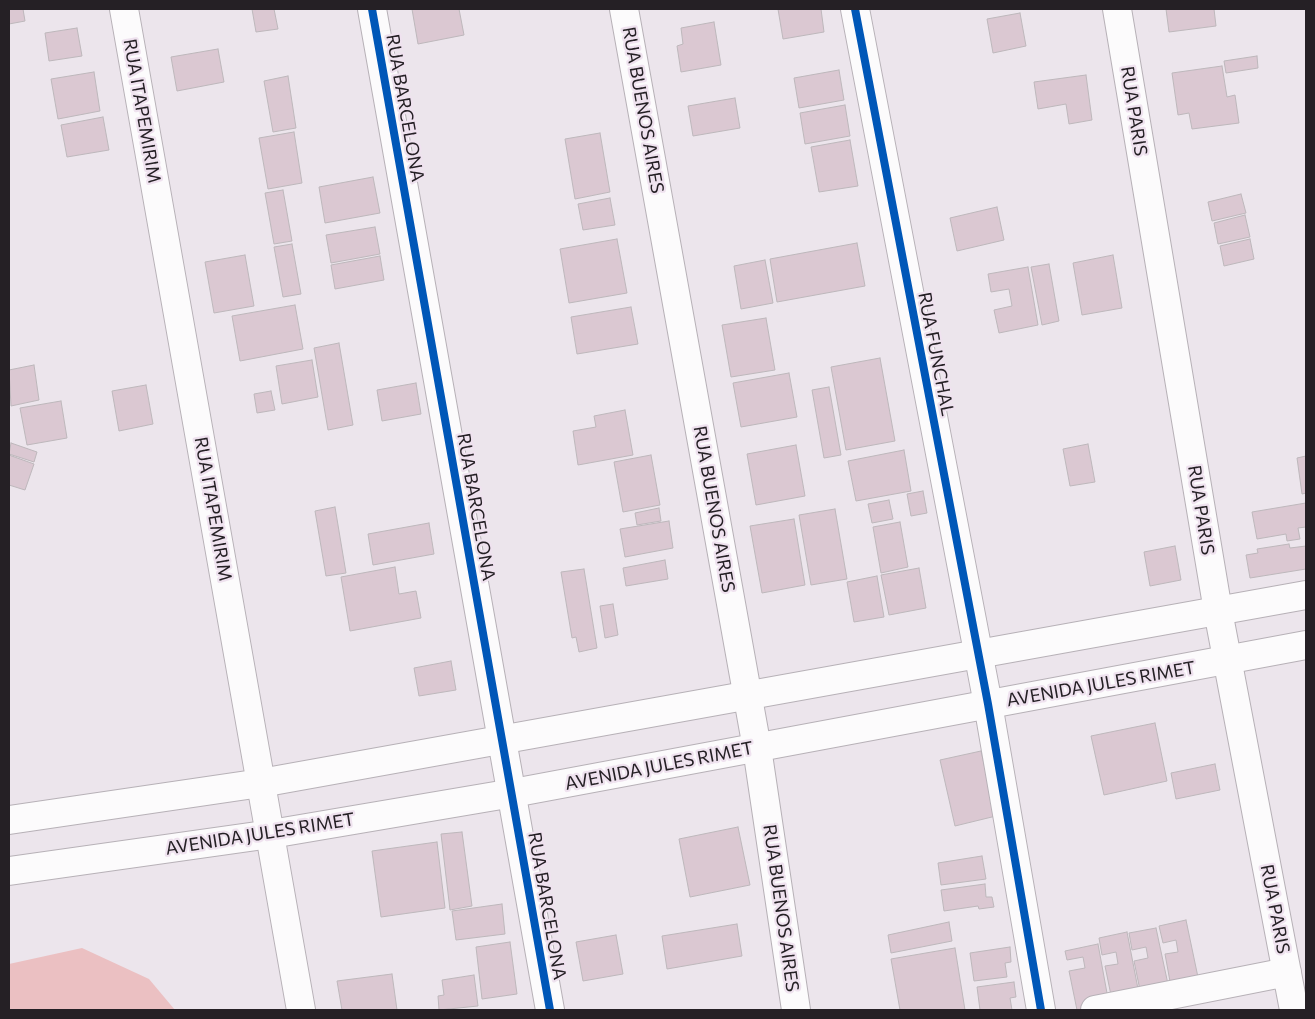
<!DOCTYPE html>
<style>
body{margin:0}
#map{position:relative;width:1315px;height:1019px;overflow:hidden;background:#ece5ec;font-family:Commissioner,sans-serif}
canvas{display:block}
.frame{position:absolute;inset:0;border:10px solid #252025;pointer-events:none}
</style>
<div id="map">
<canvas width="1315" height="1019"></canvas>
<div class="frame"></div>
</div>
<script>
const ctx = document.querySelector('canvas').getContext('2d');
ctx.lineJoin = 'round';
function paint(path, color) { ctx.fillStyle = color; ctx.fill(path, 'evenodd'); }
const poly = rows => new Path2D(rows.map(r => 'M' + r).join(''));
function strokePath(path, color, width, dash) { ctx.strokeStyle = color; ctx.lineWidth = width; ctx.lineCap = dash ? 'butt' : 'round'; ctx.setLineDash(dash || []); ctx.stroke(path); }
function label(font, color, halo, rows, align = 'center') {
  ctx.font = font + ' Commissioner,sans-serif'; ctx.lineWidth = 4.5; ctx.setLineDash([]); ctx.textBaseline = 'middle'; ctx.strokeStyle = halo; ctx.fillStyle = color; for (const [text, x, y, turn = 0] of rows) {
    ctx.save(); ctx.translate(x, y); ctx.rotate((+turn || 0) * Math.PI / 180); ctx.textAlign = isNaN(turn) ? turn : align; if (halo) ctx.strokeText(text, 0, 0); ctx.fillText(text, 0, 0); ctx.restore();
  }
}
paint(poly([
 [82,948,149,979,175,1010,9,1010,9,964]
]), '#ebc0c2');
const building = poly([
 [9,9,23,9,25,21,9,24,9,9],
 [252,9,274,9,278,29,256,32,252,9],
 [412,9,459,9,464,35,418,44,412,9],
 [778,9,821,9,824,32,783,39,778,9],
 [1166,9,1214,9,1216,26,1169,32,1166,9],
 [1020,13,1026,46,993,53,987,19,1020,13],
 [714,22,721,65,681,72,677,46,683,44,681,28,714,22],
 [77,28,82,56,49,61,45,33,77,28],
 [218,49,224,82,177,91,171,57,218,49],
 [1257,56,1258,68,1226,73,1224,61,1257,56],
 [1222,66,1227,97,1235,95,1239,123,1192,129,1189,113,1178,115,1172,73,1222,66],
 [839,70,844,100,799,108,794,78,839,70],
 [94,72,100,111,58,119,51,79,94,72],
 [1086,75,1092,120,1069,124,1066,104,1038,109,1034,82,1086,75],
 [288,76,296,128,273,132,264,81,288,76],
 [735,98,740,128,693,136,688,106,735,98],
 [845,105,850,136,805,144,800,113,845,105],
 [103,117,109,150,67,157,61,125,103,117],
 [294,132,302,183,268,189,259,138,294,132],
 [600,133,610,192,575,199,565,139,600,133],
 [850,140,858,186,819,192,811,147,850,140],
 [373,177,380,213,325,223,319,187,373,177],
 [283,190,292,241,274,244,265,193,283,190],
 [1241,194,1246,213,1212,221,1208,202,1241,194],
 [610,198,615,225,583,230,578,204,610,198],
 [997,207,1004,240,957,251,950,218,997,207],
 [1245,215,1250,237,1218,244,1214,223,1245,215],
 [375,227,380,254,331,263,326,235,375,227],
 [617,239,627,293,569,303,560,249,617,239],
 [1250,239,1254,259,1224,266,1220,246,1250,239],
 [857,243,865,286,777,302,770,259,857,243],
 [292,244,301,294,283,297,274,247,292,244],
 [245,255,254,306,214,313,205,262,245,255],
 [1113,255,1122,308,1082,315,1073,263,1113,255],
 [380,256,384,280,335,289,331,265,380,256],
 [765,260,773,303,741,309,734,266,765,260],
 [1049,264,1059,321,1042,325,1031,267,1049,264],
 [1028,267,1038,325,999,333,994,310,1012,306,1009,289,991,292,988,274,1028,267],
 [295,305,303,349,240,361,232,316,295,305],
 [631,307,638,344,577,354,571,317,631,307],
 [766,318,775,370,731,377,722,325,766,318],
 [339,343,353,425,328,430,314,348,339,343],
 [880,358,895,441,846,450,831,367,880,358],
 [312,360,318,397,282,404,276,366,312,360],
 [34,365,39,400,11,406,9,370,34,365],
 [789,373,797,417,741,427,733,383,789,373],
 [416,383,421,414,382,421,377,390,416,383],
 [146,385,153,424,119,431,112,391,146,385],
 [829,387,841,455,824,458,812,390,829,387],
 [271,391,275,410,257,413,254,394,271,391],
 [61,401,67,438,27,445,20,408,61,401],
 [625,410,633,455,578,465,573,431,596,427,594,416,625,410],
 [11,443,37,452,34,462,9,454,11,443],
 [1088,444,1095,482,1070,486,1063,449,1088,444],
 [796,445,805,496,756,505,747,454,796,445],
 [904,450,911,491,856,501,848,461,904,450],
 [9,455,34,464,25,490,9,485,9,455],
 [651,455,660,505,623,512,614,462,651,455],
 [1306,456,1306,493,1302,494,1297,458,1306,456],
 [923,491,927,513,911,516,907,494,923,491],
 [889,500,893,519,872,523,868,504,889,500],
 [1306,503,1306,527,1298,528,1300,539,1287,541,1286,534,1257,539,1252,512,1306,503],
 [335,507,346,573,326,576,315,511,335,507],
 [659,508,661,521,637,525,635,513,659,508],
 [835,509,847,579,811,585,799,515,835,509],
 [794,519,805,585,762,593,750,526,794,519],
 [669,521,673,548,625,557,620,529,669,521],
 [900,522,908,567,881,573,873,527,900,522],
 [429,523,434,554,373,565,368,534,429,523],
 [1289,544,1290,548,1306,546,1306,569,1250,578,1246,555,1258,553,1257,549,1289,544],
 [1175,546,1181,580,1150,586,1144,552,1175,546],
 [665,560,668,579,626,586,623,568,665,560],
 [395,567,399,594,416,591,421,618,350,631,341,577,395,567],
 [919,568,926,608,889,615,881,575,919,568],
 [584,569,597,648,579,652,576,637,572,638,561,572,584,569],
 [877,576,884,617,854,622,847,582,877,576],
 [613,604,618,635,605,638,600,606,613,604],
 [451,661,456,690,419,696,414,668,451,661],
 [1155,723,1167,781,1104,795,1091,736,1155,723],
 [981,751,996,816,955,826,940,760,981,751],
 [1215,764,1220,790,1176,799,1171,773,1215,764],
 [738,827,750,885,690,897,679,839,738,827],
 [462,832,472,906,450,910,441,834,462,832],
 [437,842,445,908,381,917,372,851,437,842],
 [982,856,986,879,941,885,938,863,982,856],
 [985,884,986,897,992,897,994,907,979,909,978,906,944,911,941,890,985,884],
 [502,904,505,934,456,940,452,911,502,904],
 [1186,920,1199,982,1171,987,1165,954,1178,952,1176,940,1163,943,1159,926,1186,920],
 [949,922,952,941,891,953,888,935,949,922],
 [737,924,742,956,667,969,662,936,737,924],
 [1156,928,1169,989,1141,995,1134,961,1148,958,1146,947,1132,950,1129,933,1156,928],
 [1127,932,1139,994,1112,1000,1105,966,1118,964,1116,952,1102,955,1099,938,1127,932],
 [616,935,623,974,583,981,576,942,616,935],
 [510,942,517,994,482,999,476,947,510,942],
 [1098,944,1109,1004,1077,1010,1069,971,1085,968,1083,957,1067,960,1065,951,1098,944],
 [1010,947,1011,962,1005,963,1007,977,974,981,970,953,1010,947],
 [955,948,965,1010,900,1010,891,959,955,948],
 [392,974,397,1010,342,1010,337,981,392,974],
 [474,975,478,1006,439,1010,438,996,444,995,442,980,474,975],
 [1014,982,1016,997,1010,998,1012,1010,980,1010,977,987,1014,982]
]);
paint(building, '#dbc8d2');
strokePath(building, '#bdb7bb', 1);
const minor = poly([
 [124,9,301,1010],
 [372,9,550,1010],
 [624,9,757,748,796,1010],
 [855,9,988,704,1041,1010],
 [1117,9,1218,611,1294,1010],
 [1095,1010,1287,972]
]);
const major = poly([
 [9,820,261,783,1306,595],
 [9,871,271,834,513,793,1306,645]
]);
strokePath(minor, '#b7b1b7', 30);
strokePath(major, '#b7b1b7', 30);
strokePath(minor, '#fcfbfc', 28);
strokePath(major, '#fcfbfc', 28);
strokePath(poly([
 [372,9,550,1010],
 [855,9,988,704,1041,1010]
]), '#0057b8', 8);
label('18px', '#252025', '#efe2ef', [
 ["RUA BARCELONA",405,108,80],
 ["RUA BUENOS AIRES",643,110,80],
 ["RUA ITAPEMIRIM",142,111,80],
 ["RUA PARIS",1134,111,81],
 ["RUA FUNCHAL",936,354,79],
 ["RUA BARCELONA",476,507,80],
 ["RUA ITAPEMIRIM",213,509,80],
 ["RUA BUENOS AIRES",714,509,80],
 ["RUA PARIS",1201,510,81],
 ["AVENIDA JULES RIMET",1101,684,-10],
 ["AVENIDA JULES RIMET",659,766,-11],
 ["AVENIDA JULES RIMET",260,834,-9],
 ["RUA BARCELONA",547,906,80],
 ["RUA BUENOS AIRES",781,908,82],
 ["RUA PARIS",1275,909,79]
]);
</script>
